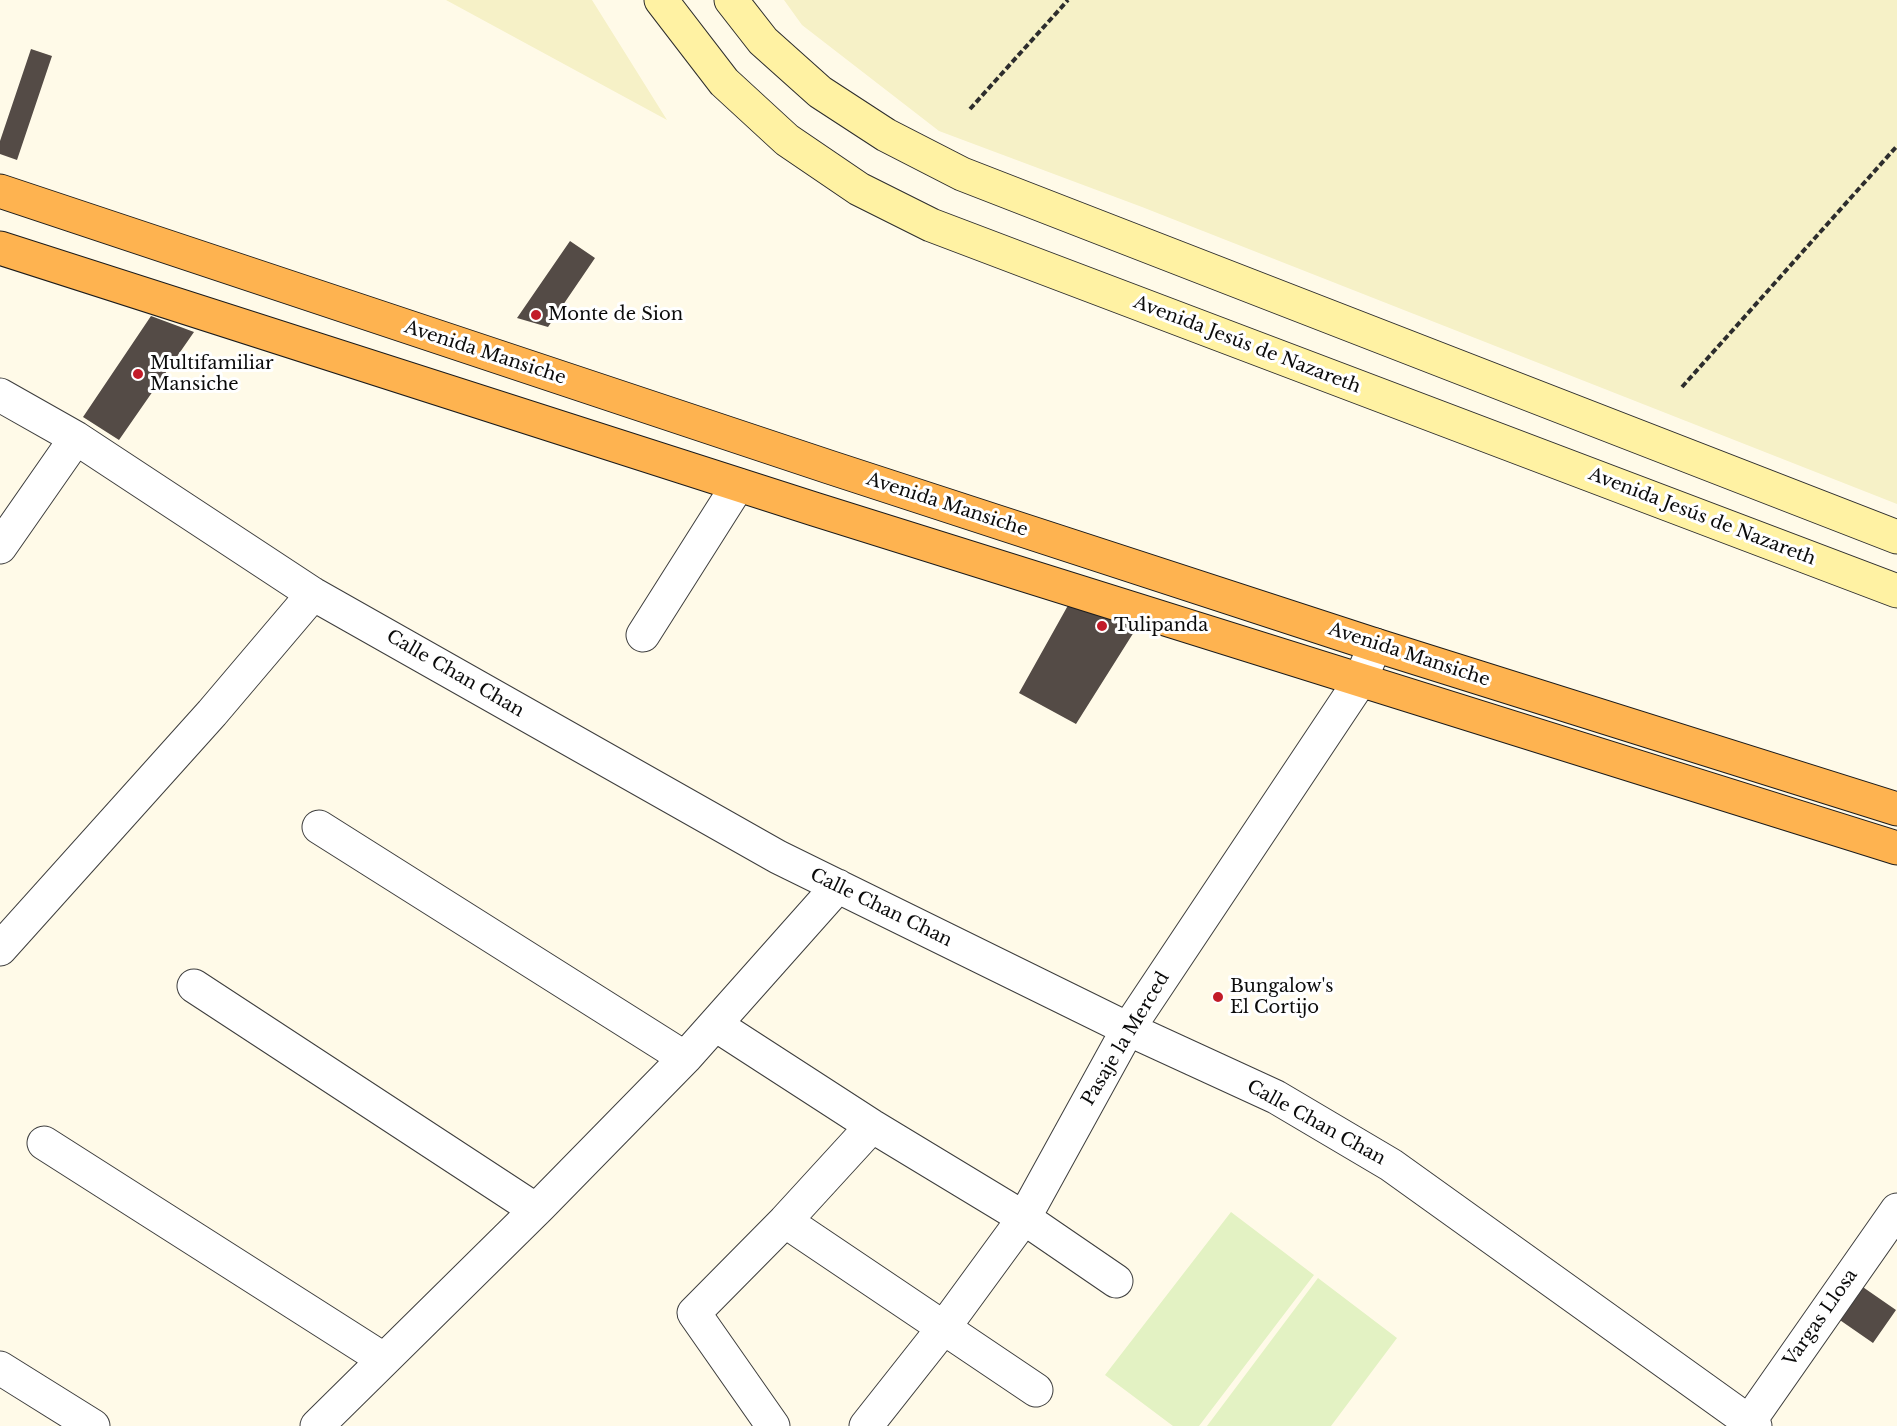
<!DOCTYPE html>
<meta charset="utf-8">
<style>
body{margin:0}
canvas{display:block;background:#fffae8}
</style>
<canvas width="1897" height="1426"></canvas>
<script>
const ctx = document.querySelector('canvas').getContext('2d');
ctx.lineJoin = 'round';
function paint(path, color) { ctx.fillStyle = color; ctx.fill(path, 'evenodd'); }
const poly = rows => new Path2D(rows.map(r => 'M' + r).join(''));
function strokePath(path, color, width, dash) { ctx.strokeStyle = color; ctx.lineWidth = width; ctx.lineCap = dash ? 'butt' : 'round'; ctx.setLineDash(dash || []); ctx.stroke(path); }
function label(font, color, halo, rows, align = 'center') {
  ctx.font = font + ' "Libre Baskerville",serif'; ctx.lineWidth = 6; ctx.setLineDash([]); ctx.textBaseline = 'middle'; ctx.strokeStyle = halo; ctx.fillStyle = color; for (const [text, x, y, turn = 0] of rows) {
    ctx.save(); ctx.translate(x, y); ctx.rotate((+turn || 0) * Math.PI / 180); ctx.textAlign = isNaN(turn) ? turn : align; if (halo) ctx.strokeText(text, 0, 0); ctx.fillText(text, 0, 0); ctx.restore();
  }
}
paint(poly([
 [446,0,592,0,667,120],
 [784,0,1897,0,1897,504,1142,207,939,131,802,25]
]), '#f6f1c7');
paint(poly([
 [1231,1212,1314,1275,1199,1426,1173,1426,1105,1375],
 [1318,1278,1397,1338,1331,1426,1207,1426]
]), '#e3f2c3');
paint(poly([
 [31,49,52,56,17,160,0,154,0,141],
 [570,241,595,258,548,327,517,318],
 [151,316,194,332,119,440,83,417],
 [1071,600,1139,624,1076,724,1019,693],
 [1857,1283,1896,1310,1873,1343,1834,1316]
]), '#544b46');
const minor = poly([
 [0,395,76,438,313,594,778,857,1128,1029,1276,1097,1391,1165,1755,1426],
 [0,547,76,438],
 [643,635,738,485],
 [319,827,685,1058],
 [0,949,212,713,313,594],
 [194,986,536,1210],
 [716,1025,872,1126,1024,1218,1116,1281],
 [44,1143,383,1359],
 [785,1221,1036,1390],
 [0,1368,93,1426],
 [317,1426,540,1206,685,1058,838,886],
 [773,1426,694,1313,785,1221,872,1126],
 [866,1426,945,1326,1024,1218,1128,1029,1360,681,1375,645],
 [1746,1426,1897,1210]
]);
const secondary = poly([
 [661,0,724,82,787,140,859,189,931,225,1897,591],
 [731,0,763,41,820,92,886,135,962,174,1897,537]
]);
const trunk = poly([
 [0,191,829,467,1375,645,1897,809],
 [0,248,814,509,1897,848]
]);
strokePath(minor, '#3e3e3e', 35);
strokePath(secondary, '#2d2d2d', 35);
strokePath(trunk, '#1c1c1c', 35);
strokePath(poly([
 [970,109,1068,0],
 [1682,387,1897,146]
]), '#2d2d2d', 4, [6, 3]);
strokePath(minor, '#fff', 33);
strokePath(secondary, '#fff2a3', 33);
strokePath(trunk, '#feb350', 33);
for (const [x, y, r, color] of [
 [536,315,6,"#c21b28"],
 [138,374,6,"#c21b28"],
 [1102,626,6,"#c21b28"],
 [1218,997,6,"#c21b28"]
]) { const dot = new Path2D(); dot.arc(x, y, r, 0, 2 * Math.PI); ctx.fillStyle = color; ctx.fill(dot); strokePath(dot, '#fff', 2); }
label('18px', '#0b0b0b', '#fff', [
 ["Monte de Sion",548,315],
 ["Multifamiliar",150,364],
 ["Mansiche",150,385],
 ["Tulipanda",1114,626],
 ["Bungalow's",1230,987],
 ["El Cortijo",1230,1008]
], 'left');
label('18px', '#0b0b0b', '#fff', [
 ["Avenida Jesús de Nazareth",1247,345,21],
 ["Avenida Mansiche",485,353,18],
 ["Avenida Mansiche",947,505,18],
 ["Avenida Jesús de Nazareth",1702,517,21],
 ["Avenida Mansiche",1409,655,18],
 ["Calle Chan Chan",455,674,30],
 ["Calle Chan Chan",881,908,26],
 ["Pasaje la Merced",1126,1039,-59],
 ["Calle Chan Chan",1316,1123,29],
 ["Vargas Llosa",1821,1318,-55]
]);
</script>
